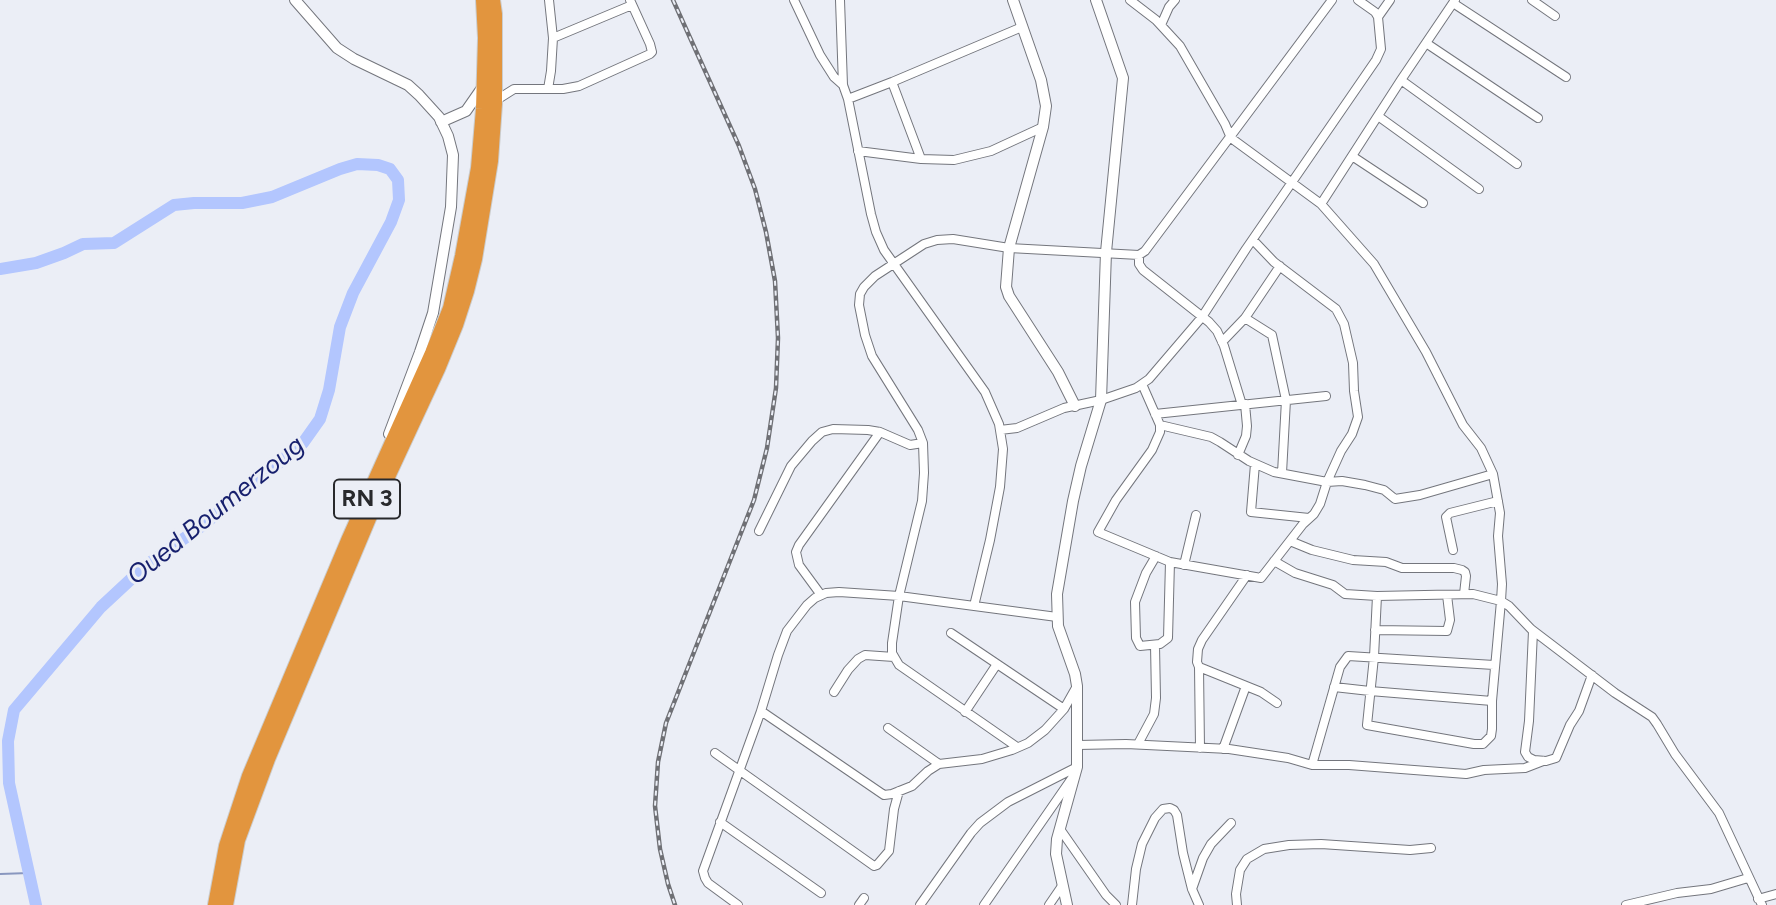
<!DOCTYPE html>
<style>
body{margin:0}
canvas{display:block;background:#ebeef6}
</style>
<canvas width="1776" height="905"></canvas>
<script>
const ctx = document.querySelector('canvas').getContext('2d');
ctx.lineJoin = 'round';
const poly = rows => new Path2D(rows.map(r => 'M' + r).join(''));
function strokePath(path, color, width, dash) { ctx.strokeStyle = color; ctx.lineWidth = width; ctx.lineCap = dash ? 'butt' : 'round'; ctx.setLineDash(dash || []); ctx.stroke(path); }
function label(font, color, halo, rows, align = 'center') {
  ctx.font = font + ' Figtree,sans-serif'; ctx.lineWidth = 6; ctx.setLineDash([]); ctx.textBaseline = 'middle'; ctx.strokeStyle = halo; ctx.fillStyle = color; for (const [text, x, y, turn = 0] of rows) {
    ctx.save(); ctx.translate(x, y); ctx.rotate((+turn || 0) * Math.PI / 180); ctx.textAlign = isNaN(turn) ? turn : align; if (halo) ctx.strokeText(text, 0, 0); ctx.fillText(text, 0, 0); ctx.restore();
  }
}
strokePath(poly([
 [0,874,29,873]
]), '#8997bf', 2);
strokePath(poly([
 [0,269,36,263,64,253,83,244,114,243,174,205,194,203,242,203,272,197,340,169,357,164,378,165,390,169,398,180,399,200,391,222,353,293,340,327,329,390,320,419,303,443,203,525,144,567,101,607,14,710,8,741,9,783,36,905]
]), '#b3c6fe', 12);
const street = poly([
 [794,0,820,55,834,77,843,85],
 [840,0,843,85,848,99,892,82,1022,27],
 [1130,0,1156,20,1180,46,1225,124,1231,138,1321,204,1374,264,1426,352,1463,425,1481,448,1493,474,1500,513,1498,536,1502,584,1501,601,1509,606,1531,629,1615,693,1652,717,1657,724,1675,754,1719,813,1762,905],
 [1532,0,1555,16],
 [1453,3,1566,77],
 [1378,17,1390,0],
 [1161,25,1169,7,1175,0],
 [553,38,632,5],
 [1426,43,1538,118],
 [1401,80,1517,164],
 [892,82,921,159,954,160,991,151,1043,127],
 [548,89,551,71,553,38,549,0],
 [848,99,871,214,876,232,884,250,985,392,999,424,1003,449,1000,487,990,540,974,606],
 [495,101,514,89,563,89,579,86,650,54,652,52,650,44,630,0],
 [1378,116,1479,189],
 [858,151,921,159],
 [1352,156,1423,203],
 [1321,204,1401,80,1455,0],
 [1253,240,1274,262,1336,309,1344,324,1353,363,1354,391,1358,417,1352,434,1341,451,1327,482,1342,481,1365,485,1384,490,1395,499,1420,495,1493,474],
 [1139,255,1139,264,1143,270,1209,322,1217,331,1224,346,1242,405],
 [1245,318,1272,335,1286,400,1282,473],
 [1222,342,1245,318,1280,266],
 [1142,384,1160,425,1160,432,1152,450,1116,500,1098,532,1170,562,1261,578,1303,524,1314,514,1320,504,1327,482,1274,472,1249,461,1220,442,1211,437,1160,425],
 [1155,414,1326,396],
 [1000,430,1017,428,1064,408,1101,400,1136,388,1149,379,1202,317,1246,249,1376,60,1381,49,1378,17,1375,12,1358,0],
 [1238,455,1246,436,1247,426,1245,404],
 [1255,464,1251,512,1309,518],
 [759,531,791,466,812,441,822,432,833,429,868,430,880,432,910,445,923,443],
 [1290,541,1312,550,1353,560,1386,562,1402,568,1454,568,1462,570,1465,572,1466,576,1464,594],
 [1453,550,1446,517,1450,513,1498,501],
 [1156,556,1146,573,1135,602,1136,638,1140,646,1160,644,1168,638,1170,562],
 [1274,561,1295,573,1333,585,1345,594,1377,596,1473,594,1501,601,1492,701,1492,729,1491,736,1483,744,1474,744,1367,725,1374,657,1377,596],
 [1184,565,1196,515],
 [1247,575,1202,640,1198,649,1197,662,1199,667,1204,669,1261,692,1277,703],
 [821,595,799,565,796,552,799,545,880,432],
 [1375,630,1447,631,1450,620,1447,595],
 [1533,631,1529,721,1525,752,1528,757,1534,760,1546,761,1556,758,1570,725,1579,711,1592,675],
 [951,633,1064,709],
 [1199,667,1200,748],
 [1334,687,1370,691,1492,701],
 [834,692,848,670,858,659,865,655,894,657],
 [761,711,884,795,892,794,912,786,928,771,939,764,982,759,1012,750,1028,743,1045,730,1064,709,1077,686],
 [965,712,997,664],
 [888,728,939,764],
 [1138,744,1154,714,1156,698,1155,645],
 [1078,745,1126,744,1229,749,1288,758,1312,765,1349,765,1466,774,1484,770,1525,768,1543,761],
 [1017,747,899,665,892,653,892,643,899,596,922,501,924,473,923,443,918,430,872,356,865,335,859,305,860,294,864,287,875,276,924,244,937,240,953,239,1009,248,1139,255,1145,251,1332,0],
 [1223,749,1246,686],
 [715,753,874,866,877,865,889,851,894,809,899,791],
 [1312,765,1340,667,1348,656,1494,665],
 [720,822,821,893],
 [1060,829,1106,895,1116,905],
 [1192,889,1203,858,1211,844,1231,823],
 [1758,899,1776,894],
 [738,905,708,883,705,878,703,871,761,711,778,655,787,631,807,605,815,598,826,593,839,592,899,596,1057,617],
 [859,905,864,898],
 [920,905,971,833,980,823,1008,802,1077,767],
 [984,905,1072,778],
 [1049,905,1062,886],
 [1132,905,1136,869,1142,844,1155,818,1163,809,1170,808,1174,810,1177,815,1183,853,1192,889,1199,905],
 [1237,905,1236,894,1240,870,1247,859,1264,849,1289,845,1321,844,1410,850,1431,848],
 [1626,905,1677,893,1711,889,1748,878]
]);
const secondary = poly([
 [295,0,337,48,354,59,408,85,419,95,439,117,448,136,453,155,451,207,433,313,420,352,389,434],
 [1013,0,1041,80,1046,106,1043,127,1009,248,1006,287,1009,296,1058,372,1075,406],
 [441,122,466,111,482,88],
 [1067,905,1056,854,1057,839,1077,767,1077,686,1075,674,1058,626,1057,594,1073,501,1081,466,1101,400,1106,252,1123,78,1096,0]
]);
const highway = poly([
 [215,905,226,846,249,776,349,538,432,353,450,308,462,256,478,168,483,109,485,38,483,0],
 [226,905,238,840,268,759,373,509,438,369,456,325,467,291,475,259,491,161,495,104,495,14,493,0]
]);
strokePath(street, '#74767d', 10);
strokePath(secondary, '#74767d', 12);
strokePath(highway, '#cbcccc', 16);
strokePath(street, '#fff', 8);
strokePath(secondary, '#fff', 10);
strokePath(highway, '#e2953e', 14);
const rail = poly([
 [673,0,739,146,755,189,766,232,775,281,778,338,776,388,767,448,754,500,666,723,658,762,655,806,660,849,668,884,675,905]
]);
strokePath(rail, '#6f7075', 4.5);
strokePath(rail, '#ebeef6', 2, [5]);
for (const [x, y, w] of [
 [367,499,66]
]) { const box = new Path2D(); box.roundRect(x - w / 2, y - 19.5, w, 39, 5); ctx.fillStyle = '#ebeef6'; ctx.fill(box); strokePath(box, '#28292c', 2); }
label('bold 23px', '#28292c', null, [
 ["RN 3",367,499]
]);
label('italic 26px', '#161f6d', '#ebeef6', [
 ["Oued Boumerzoug",216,511,-39]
]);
</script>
